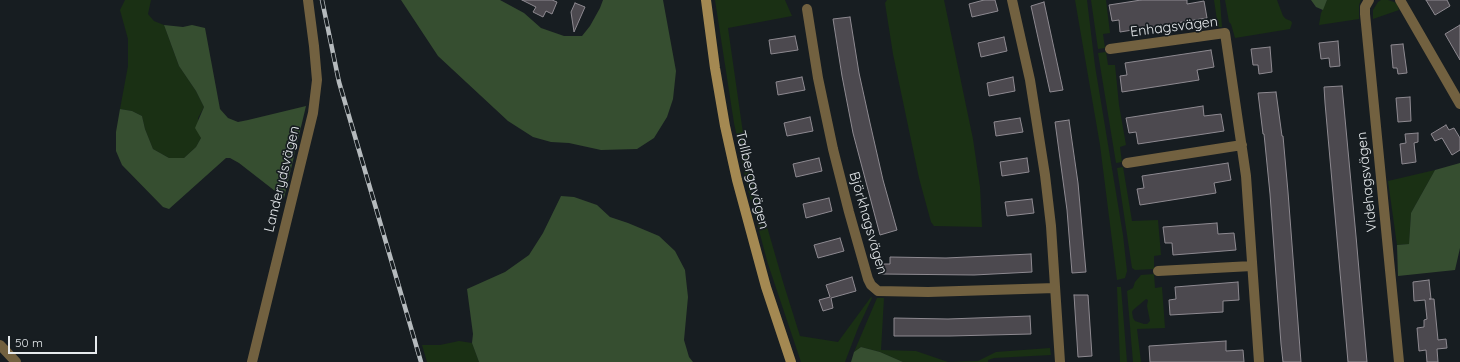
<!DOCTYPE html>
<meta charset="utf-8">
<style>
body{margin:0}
#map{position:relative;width:1460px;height:362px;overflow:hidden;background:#171d21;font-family:Quicksand,sans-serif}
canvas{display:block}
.scale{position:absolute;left:8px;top:336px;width:89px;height:18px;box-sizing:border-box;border:2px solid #e6eaed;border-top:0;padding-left:5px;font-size:12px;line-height:14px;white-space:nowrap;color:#e6eaed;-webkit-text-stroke:3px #171d21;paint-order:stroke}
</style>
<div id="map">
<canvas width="1460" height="362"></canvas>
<div class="scale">50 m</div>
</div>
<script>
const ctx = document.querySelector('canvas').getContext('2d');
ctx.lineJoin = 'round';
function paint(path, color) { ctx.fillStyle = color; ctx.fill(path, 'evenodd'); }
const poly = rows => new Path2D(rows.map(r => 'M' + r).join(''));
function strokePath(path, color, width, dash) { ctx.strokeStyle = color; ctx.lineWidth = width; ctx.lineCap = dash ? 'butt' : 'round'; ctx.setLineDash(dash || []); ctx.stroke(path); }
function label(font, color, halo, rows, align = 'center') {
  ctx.font = font + ' Quicksand,sans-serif'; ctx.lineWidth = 3.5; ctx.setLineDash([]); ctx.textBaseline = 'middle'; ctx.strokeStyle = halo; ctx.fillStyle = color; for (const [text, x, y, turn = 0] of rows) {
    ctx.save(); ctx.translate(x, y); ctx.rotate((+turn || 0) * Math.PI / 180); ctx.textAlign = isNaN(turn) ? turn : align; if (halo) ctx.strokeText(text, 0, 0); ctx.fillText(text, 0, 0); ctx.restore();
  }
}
paint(poly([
 [125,0,151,0,148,14,154,21,164,25,179,66,196,91,204,107,198,118,201,138,196,147,184,158,169,158,153,149,145,129,142,116,132,111,120,109,128,66,128,39,120,10],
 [715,0,785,0,792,16,728,28,746,154,783,282,800,336,838,342,871,297,872,298,858,328,845,362,801,362,768,264,747,186,734,123],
 [887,0,944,0,973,139,980,187,982,227,934,226,931,222,919,178,893,54,885,3],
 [1075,0,1087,0,1095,66,1123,235,1127,271,1125,278,1117,280,1100,145],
 [1091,0,1106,0,1110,33,1103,34,1105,48,1098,49],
 [1214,0,1220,0,1222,27,1218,27],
 [1225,0,1277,0,1283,16,1286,19,1291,21,1292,23,1290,29,1235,38,1231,24,1229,22],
 [1327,0,1361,0,1359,5,1359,19,1319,25,1321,13],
 [1381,0,1388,0,1394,2,1397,4,1399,10,1373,19,1373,10,1378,2],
 [1106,52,1108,65,1115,65,1119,105,1126,145,1120,147,1122,162,1116,163,1098,53],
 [1123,167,1132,221,1158,220,1161,255,1154,256,1154,269,1135,270,1132,268,1117,168],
 [1435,170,1411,213,1409,244,1397,245,1388,181],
 [1154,274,1155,288,1162,287,1165,328,1137,329,1141,362,1133,362,1127,291,1133,288,1135,282,1141,275],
 [1146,299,1148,300,1147,306,1150,321,1147,324,1144,324,1135,321,1133,318,1132,312,1133,310],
 [1117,287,1121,287,1127,362,1120,362],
 [877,298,884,298,881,350,916,351,948,362,978,361,996,352,1050,348,1051,355,994,358,988,360,988,362,903,362,880,352,861,347,854,352],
 [459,341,472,343,479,362,427,362,422,345,440,345]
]), '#1a3014');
paint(poly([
 [401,0,500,0,524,13,541,28,564,36,582,36,590,26,600,8,603,0,663,0,676,71,673,99,667,117,654,138,637,149,601,150,569,143,551,142,533,137,508,121,438,56],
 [1311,0,1327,0,1323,10,1316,7],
 [164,25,183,27,192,25,205,28,220,109,228,118,238,122,248,120,306,106,284,198,239,163,230,158,226,158,169,209,163,207,122,165,116,151,116,132,120,109,132,111,142,116,145,129,153,149,169,158,184,158,196,147,201,138,195,128,204,107,196,91,179,66],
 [1460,163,1460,248,1455,270,1398,276,1397,245,1409,244,1411,213,1435,170],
 [561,196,574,197,597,205,610,217,628,223,659,236,675,251,685,270,688,297,684,340,689,357,693,362,479,362,472,343,473,334,467,289,505,272,529,255,543,233],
 [861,347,880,352,903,362,851,362,854,352]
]), '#364e30');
const building = poly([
 [522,0,552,0,557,2,552,14,546,11,543,17,533,12,536,7,522,0],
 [984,0,995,0,998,11,972,17,969,4,984,0],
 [1141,0,1187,0,1187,4,1204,1,1207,18,1120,32,1119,20,1112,21,1109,5,1141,0],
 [1426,0,1447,0,1450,6,1435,15,1426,0],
 [1044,2,1063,90,1050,92,1031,6,1044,2],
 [575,3,585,7,574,32,571,12,575,3],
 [850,17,859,73,870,123,883,180,897,230,880,235,853,133,842,76,833,19,850,17],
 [1460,25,1460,60,1445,34,1460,25],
 [795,36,798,50,771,54,769,40,795,36],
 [1004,37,1007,51,981,57,978,43,1004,37],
 [1338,41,1340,66,1330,67,1329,58,1321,59,1319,43,1338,41],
 [1403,44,1407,73,1398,74,1397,68,1393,68,1391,45,1403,44],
 [1270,47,1272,72,1259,74,1258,65,1253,65,1251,49,1270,47],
 [1211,50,1214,67,1197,70,1199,80,1122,92,1120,76,1127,75,1125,63,1211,50],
 [802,77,805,90,778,95,776,82,802,77],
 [1013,77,1015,91,989,96,987,83,1013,77],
 [1342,86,1356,236,1367,362,1348,362,1325,103,1324,87,1342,86],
 [1276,92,1282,136,1283,136,1288,192,1301,362,1283,362,1281,344,1270,194,1264,134,1263,134,1258,93,1276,92],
 [1410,97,1411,121,1398,122,1396,98,1410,97],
 [1203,106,1204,116,1221,114,1224,131,1138,144,1136,132,1129,133,1126,118,1203,106],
 [810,117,813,131,787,136,784,123,810,117],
 [1020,118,1023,132,996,136,994,122,1020,118],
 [1069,120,1078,183,1086,272,1072,273,1067,210,1055,122,1069,120],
 [1446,125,1449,130,1454,128,1460,138,1460,150,1452,155,1442,138,1435,141,1431,134,1446,125],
 [1418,133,1418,142,1414,143,1416,162,1402,164,1400,144,1406,143,1405,134,1418,133],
 [819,158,822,171,796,177,793,164,819,158],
 [1027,158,1029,172,1002,176,1000,162,1027,158],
 [1228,163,1231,180,1214,183,1216,193,1140,205,1137,189,1144,188,1142,176,1228,163],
 [829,198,832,211,806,218,803,204,829,198],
 [1032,199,1034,213,1007,216,1005,202,1032,199],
 [1217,223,1218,234,1234,233,1236,250,1173,255,1172,243,1165,243,1163,227,1217,223],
 [840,238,844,251,818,258,814,245,840,238],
 [1031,254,1032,272,974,275,881,274,882,264,890,264,890,257,946,258,1031,254],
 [852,277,856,291,831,298,833,308,823,311,819,300,830,297,826,285,852,277],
 [1429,280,1431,299,1429,299,1434,299,1438,340,1446,339,1447,348,1437,349,1438,362,1427,362,1426,350,1419,351,1417,328,1424,327,1424,320,1427,319,1425,300,1414,301,1413,282,1429,280],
 [1238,282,1239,300,1223,301,1223,312,1170,315,1169,300,1176,299,1175,287,1238,282],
 [1074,295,1088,295,1092,356,1078,357,1074,295],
 [1030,316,1031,334,950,336,894,336,894,318,948,319,1030,316],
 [1226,341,1226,351,1243,350,1244,362,1150,362,1149,346,1226,341]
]);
paint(building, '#4c494f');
strokePath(building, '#8e8a91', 1);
strokePath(poly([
 [1012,0,1030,80,1045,175,1051,226,1060,362],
 [1369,0,1365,7,1365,14,1399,362],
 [1400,0,1460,104],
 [807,9,818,78,833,149,849,212,868,279,871,285,878,291,928,292,1055,288],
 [1110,49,1225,33,1246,176,1259,362],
 [1127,163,1242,145],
 [1158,271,1252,266],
 [0,345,16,362],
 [252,362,313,113,317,80,314,46,308,0]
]), '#726140', 10);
strokePath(poly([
 [706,0,715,68,725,126,737,180,766,287,791,362]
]), '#a48952', 10);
const rail = poly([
 [322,0,339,82,421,362]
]);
strokePath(rail, '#b5babd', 4.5);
strokePath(rail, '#171d21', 3, [9]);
label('14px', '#e6eaed', '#171d21', [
 ["Enhagsvägen",1174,27,-7],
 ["Landerydsvägen",282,179,-76],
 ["Tallbergavägen",752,180,76],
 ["Videhagsvägen",1367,182,-96],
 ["Björkhagsvägen",868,223,74]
]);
</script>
